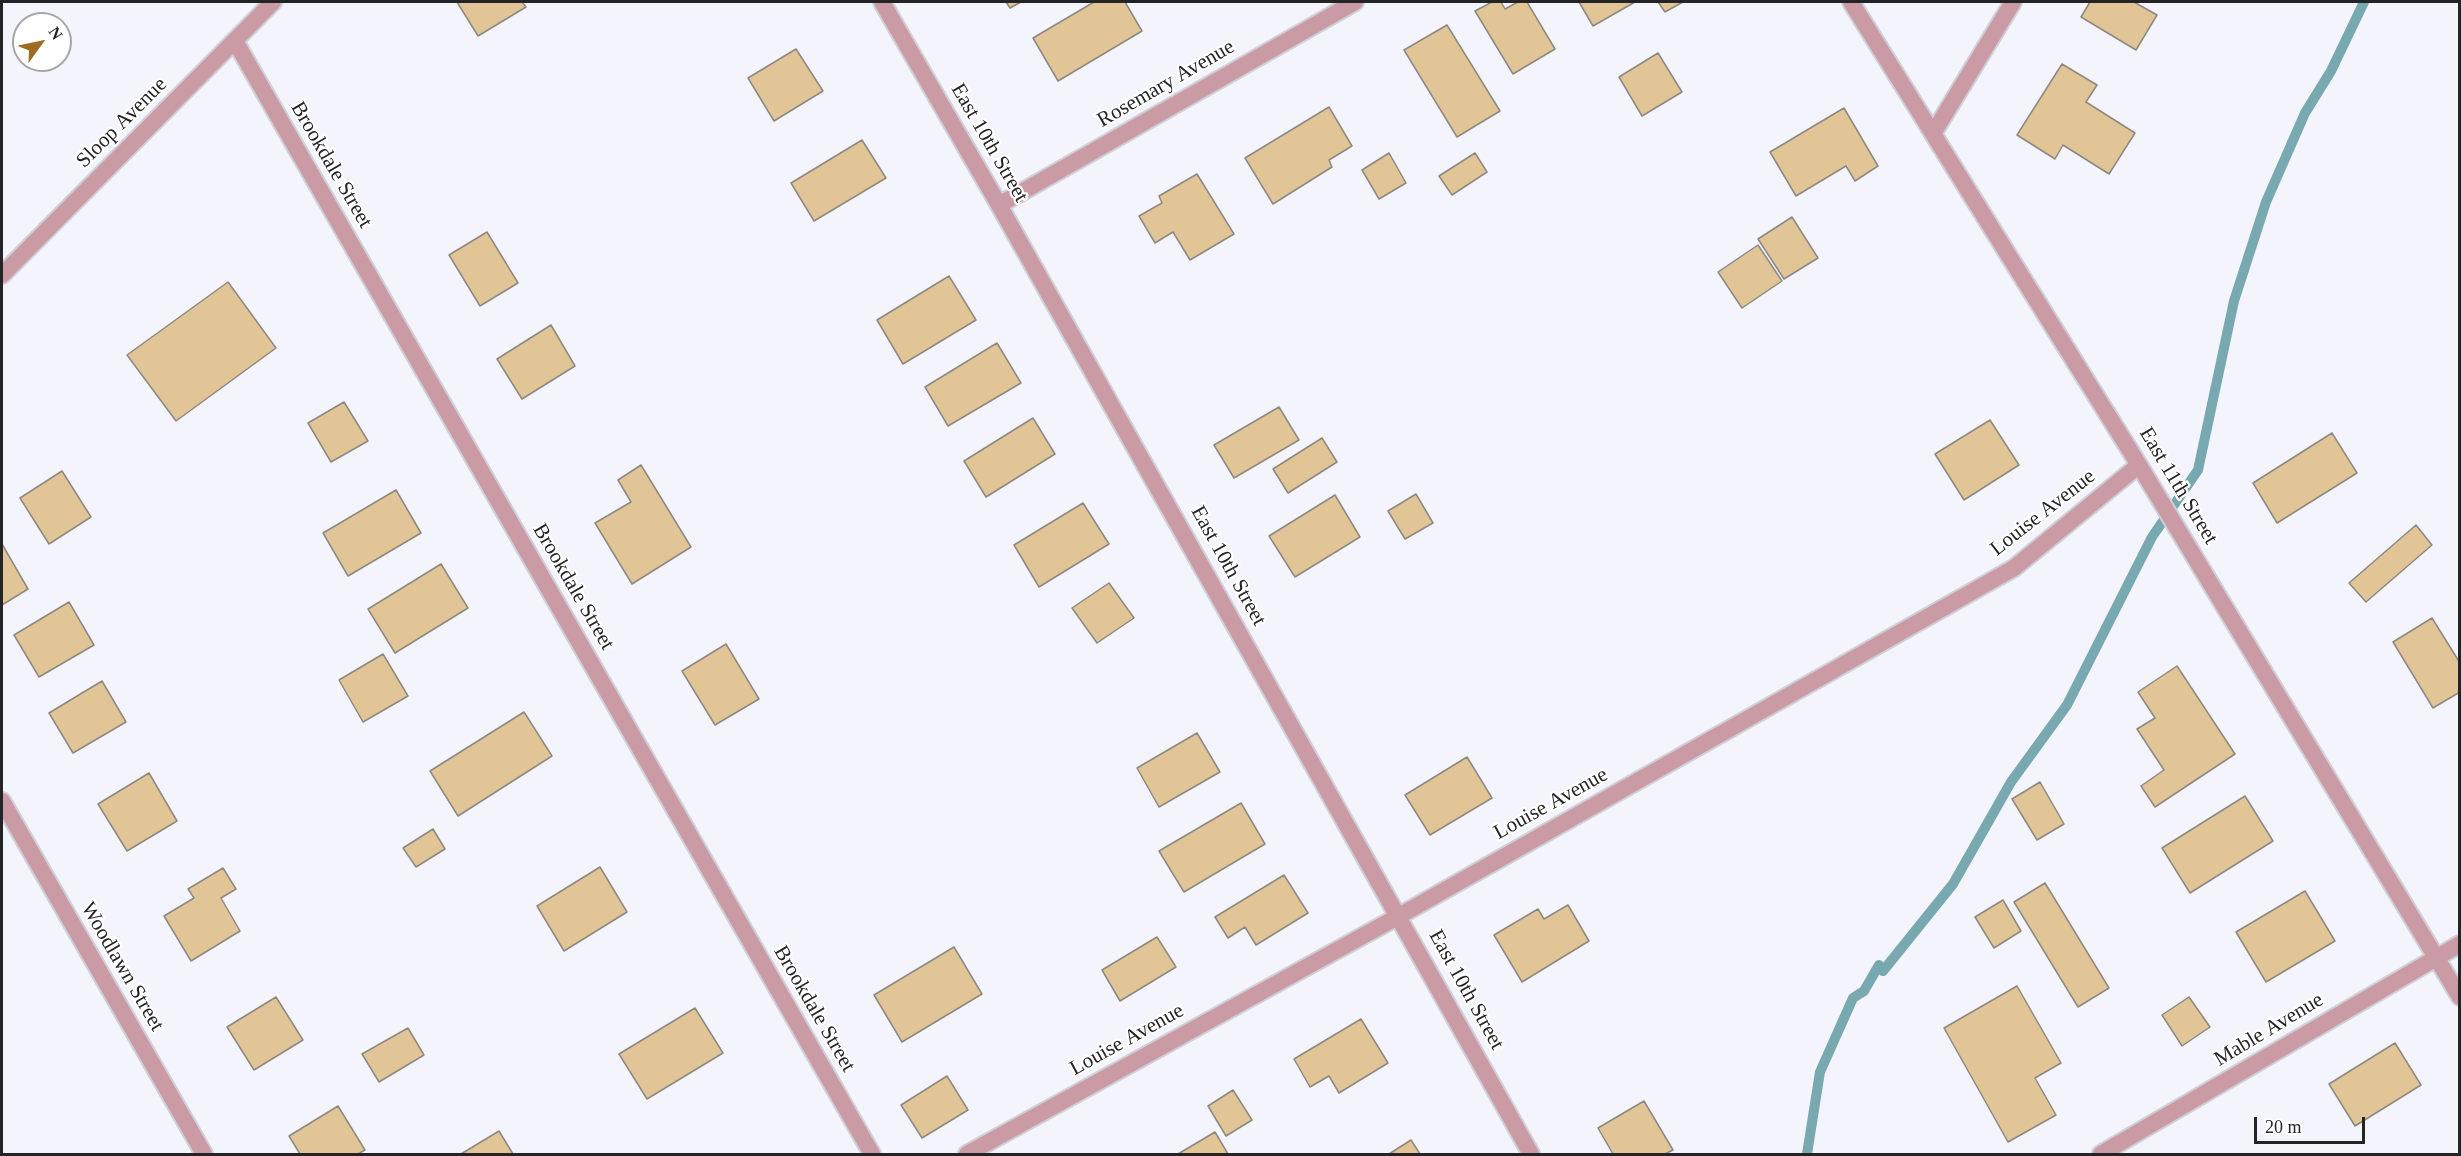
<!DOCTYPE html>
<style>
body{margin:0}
#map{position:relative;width:2461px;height:1156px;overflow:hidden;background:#f4f4fc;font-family:Georgia,serif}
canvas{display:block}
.frame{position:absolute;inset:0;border:3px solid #242426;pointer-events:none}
.north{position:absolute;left:12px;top:12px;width:60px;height:60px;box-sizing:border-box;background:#fff;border:2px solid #a7a7a8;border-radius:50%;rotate:57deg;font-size:16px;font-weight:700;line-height:24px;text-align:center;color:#242426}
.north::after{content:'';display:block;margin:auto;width:21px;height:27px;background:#9f6b22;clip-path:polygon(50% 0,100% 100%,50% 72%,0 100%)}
.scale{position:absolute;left:2254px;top:1117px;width:111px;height:27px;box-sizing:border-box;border:3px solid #242426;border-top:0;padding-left:8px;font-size:18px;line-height:21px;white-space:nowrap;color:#242426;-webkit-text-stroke:4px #fff;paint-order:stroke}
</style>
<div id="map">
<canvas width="2461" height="1156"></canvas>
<div class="frame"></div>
<div class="north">N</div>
<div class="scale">20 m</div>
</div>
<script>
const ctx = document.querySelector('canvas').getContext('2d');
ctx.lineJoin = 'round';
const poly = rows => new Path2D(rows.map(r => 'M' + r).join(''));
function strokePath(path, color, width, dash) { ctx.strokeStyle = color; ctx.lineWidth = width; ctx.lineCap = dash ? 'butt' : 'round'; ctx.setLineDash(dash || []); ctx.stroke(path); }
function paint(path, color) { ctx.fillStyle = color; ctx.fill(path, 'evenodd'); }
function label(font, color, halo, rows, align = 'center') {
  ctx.font = font + ' Georgia,serif'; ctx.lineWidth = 4.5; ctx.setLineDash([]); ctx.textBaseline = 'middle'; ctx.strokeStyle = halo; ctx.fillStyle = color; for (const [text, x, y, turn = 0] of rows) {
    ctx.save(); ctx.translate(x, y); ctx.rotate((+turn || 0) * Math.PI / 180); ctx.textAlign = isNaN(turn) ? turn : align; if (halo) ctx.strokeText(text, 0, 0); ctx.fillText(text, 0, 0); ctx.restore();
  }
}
strokePath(poly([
 [1807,1154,1820,1072,1853,998,1864,991,1879,965,1883,971,1953,884,2011,782,2067,705,2152,537,2198,470,2234,301,2266,202,2305,113,2331,71,2364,2]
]), '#78a9b1', 10);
const building = poly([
 [457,2,522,2,526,7,478,36,457,2],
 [1006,2,1021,2,1010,8,1006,2],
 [1094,2,1125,2,1142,31,1058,81,1033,38,1094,2],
 [1492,2,1501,2,1505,9,1518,2,1527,2,1555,49,1513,74,1475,11,1492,2],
 [1579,2,1635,2,1593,26,1579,2],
 [1658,2,1683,2,1665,12,1658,2],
 [2090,2,2134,2,2157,15,2136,50,2081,17,2090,2],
 [1447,25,1500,111,1457,137,1404,50,1447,25],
 [796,49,823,91,774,121,748,78,796,49],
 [1658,53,1682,92,1642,116,1619,77,1658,53],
 [2062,64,2097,85,2086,102,2135,133,2109,174,2063,145,2055,159,2017,135,2062,64],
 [1329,107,1352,146,1329,160,1332,167,1273,204,1245,158,1329,107],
 [1844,108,1878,166,1855,181,1846,166,1796,196,1770,152,1844,108],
 [862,140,886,178,814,221,791,183,862,140],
 [1389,153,1406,183,1379,199,1362,170,1389,153],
 [1475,153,1487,172,1452,195,1439,176,1475,153],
 [1197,174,1234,234,1190,260,1173,232,1155,243,1139,216,1162,203,1159,196,1197,174],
 [1792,217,1818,258,1784,279,1758,239,1792,217],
 [487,232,518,283,480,306,449,255,487,232],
 [1758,245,1782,281,1742,308,1718,272,1758,245],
 [949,276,976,320,903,364,877,320,949,276],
 [228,282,276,348,176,421,127,355,228,282],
 [551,325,575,366,522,399,497,359,551,325],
 [997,343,1021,383,948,426,925,387,997,343],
 [344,402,368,441,331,462,308,423,344,402],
 [1279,407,1299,440,1234,478,1214,445,1279,407],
 [1033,418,1055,454,986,497,964,461,1033,418],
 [1990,420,2019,465,1964,500,1935,454,1990,420],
 [2332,433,2357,473,2277,523,2253,483,2332,433],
 [1322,438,1337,462,1288,493,1273,469,1322,438],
 [641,465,691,547,632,584,595,523,631,502,618,480,641,465],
 [62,471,91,517,49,544,20,498,62,471],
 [396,490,421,533,348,576,323,533,396,490],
 [1416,494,1433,523,1405,539,1388,511,1416,494],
 [1335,495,1360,537,1295,577,1269,536,1335,495],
 [1083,503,1109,544,1039,587,1014,545,1083,503],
 [2416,525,2432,545,2366,602,2349,583,2416,525],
 [2,544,28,589,2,605,2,544],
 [441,564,468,608,395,653,368,609,441,564],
 [1109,583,1134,618,1097,643,1072,608,1109,583],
 [69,602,94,645,39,677,14,635,69,602],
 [2432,618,2460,663,2460,692,2433,708,2393,642,2432,618],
 [726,644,759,699,715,725,682,671,726,644],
 [383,654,408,696,363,722,339,680,383,654],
 [2177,666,2235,754,2155,807,2141,786,2164,770,2137,729,2155,718,2138,692,2177,666],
 [102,681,126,722,73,753,49,713,102,681],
 [524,712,552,756,458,816,430,771,524,712],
 [1197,733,1220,772,1159,807,1137,768,1197,733],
 [1467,757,1492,798,1430,835,1405,795,1467,757],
 [149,773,177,821,127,851,98,804,149,773],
 [2040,782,2064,824,2037,840,2012,799,2040,782],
 [2245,796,2273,841,2190,893,2162,848,2245,796],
 [1241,803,1265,844,1184,892,1159,851,1241,803],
 [433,829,445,849,416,867,403,848,433,829],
 [600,867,627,912,564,951,537,906,600,867],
 [223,868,236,889,221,898,240,931,191,961,164,916,194,898,188,889,223,868],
 [1284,875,1308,913,1256,945,1245,927,1228,938,1215,917,1284,875],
 [2045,883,2109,988,2078,1007,2014,902,2045,883],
 [2305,891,2335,941,2266,982,2236,932,2305,891],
 [2003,900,2021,931,1994,948,1975,917,2003,900],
 [1568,905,1589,941,1522,982,1494,935,1538,909,1544,919,1568,905],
 [1157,937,1176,967,1120,1001,1102,970,1157,937],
 [954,947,982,994,902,1042,874,995,954,947],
 [2017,986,2061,1063,2035,1078,2056,1115,2008,1142,1944,1028,2017,986],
 [276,997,303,1040,254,1070,227,1027,276,997],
 [2189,997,2210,1027,2182,1046,2162,1015,2189,997],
 [695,1008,723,1053,647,1099,619,1054,695,1008],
 [1361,1019,1388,1063,1339,1093,1329,1076,1310,1087,1294,1059,1361,1019],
 [408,1028,424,1055,379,1082,362,1054,408,1028],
 [2395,1043,2421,1085,2355,1126,2329,1084,2395,1043],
 [947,1076,968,1110,922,1138,901,1105,947,1076],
 [1233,1090,1252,1120,1226,1136,1208,1106,1233,1090],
 [1644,1101,1673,1150,1665,1154,1613,1154,1598,1128,1644,1101],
 [338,1106,365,1150,358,1154,300,1154,289,1136,338,1106],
 [499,1131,513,1154,461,1154,499,1131],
 [1215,1132,1228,1154,1178,1154,1215,1132],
 [1411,1140,1420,1154,1389,1154,1411,1140]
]);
paint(building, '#e2c596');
strokePath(building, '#8c8882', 1.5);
const minor = poly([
 [882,2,999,205,1531,1154],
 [1851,2,2139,465,2460,997],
 [235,41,872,1154],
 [1934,132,2013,2],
 [999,205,1355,2],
 [2,275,273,2],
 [2,801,204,1154],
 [967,1154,1399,916,2014,568,2139,465],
 [2101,1154,2460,944]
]);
strokePath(minor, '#cfcfd5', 20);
strokePath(minor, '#ca9aa5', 16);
label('21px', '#242426', '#fff', [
 ["Rosemary Avenue",1166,84,-30],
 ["Sloop Avenue",122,123,-45],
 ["East 10th Street",989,143,60],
 ["Brookdale Street",331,165,60],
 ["East 11th Street",2178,486,59],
 ["Louise Avenue",2043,513,-38],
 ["East 10th Street",1228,566,61],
 ["Brookdale Street",573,587,60],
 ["Louise Avenue",1551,804,-29],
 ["Woodlawn Street",122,967,60],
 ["East 10th Street",1466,990,61],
 ["Brookdale Street",814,1009,60],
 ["Mable Avenue",2269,1030,-31],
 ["Louise Avenue",1127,1040,-29]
]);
</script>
